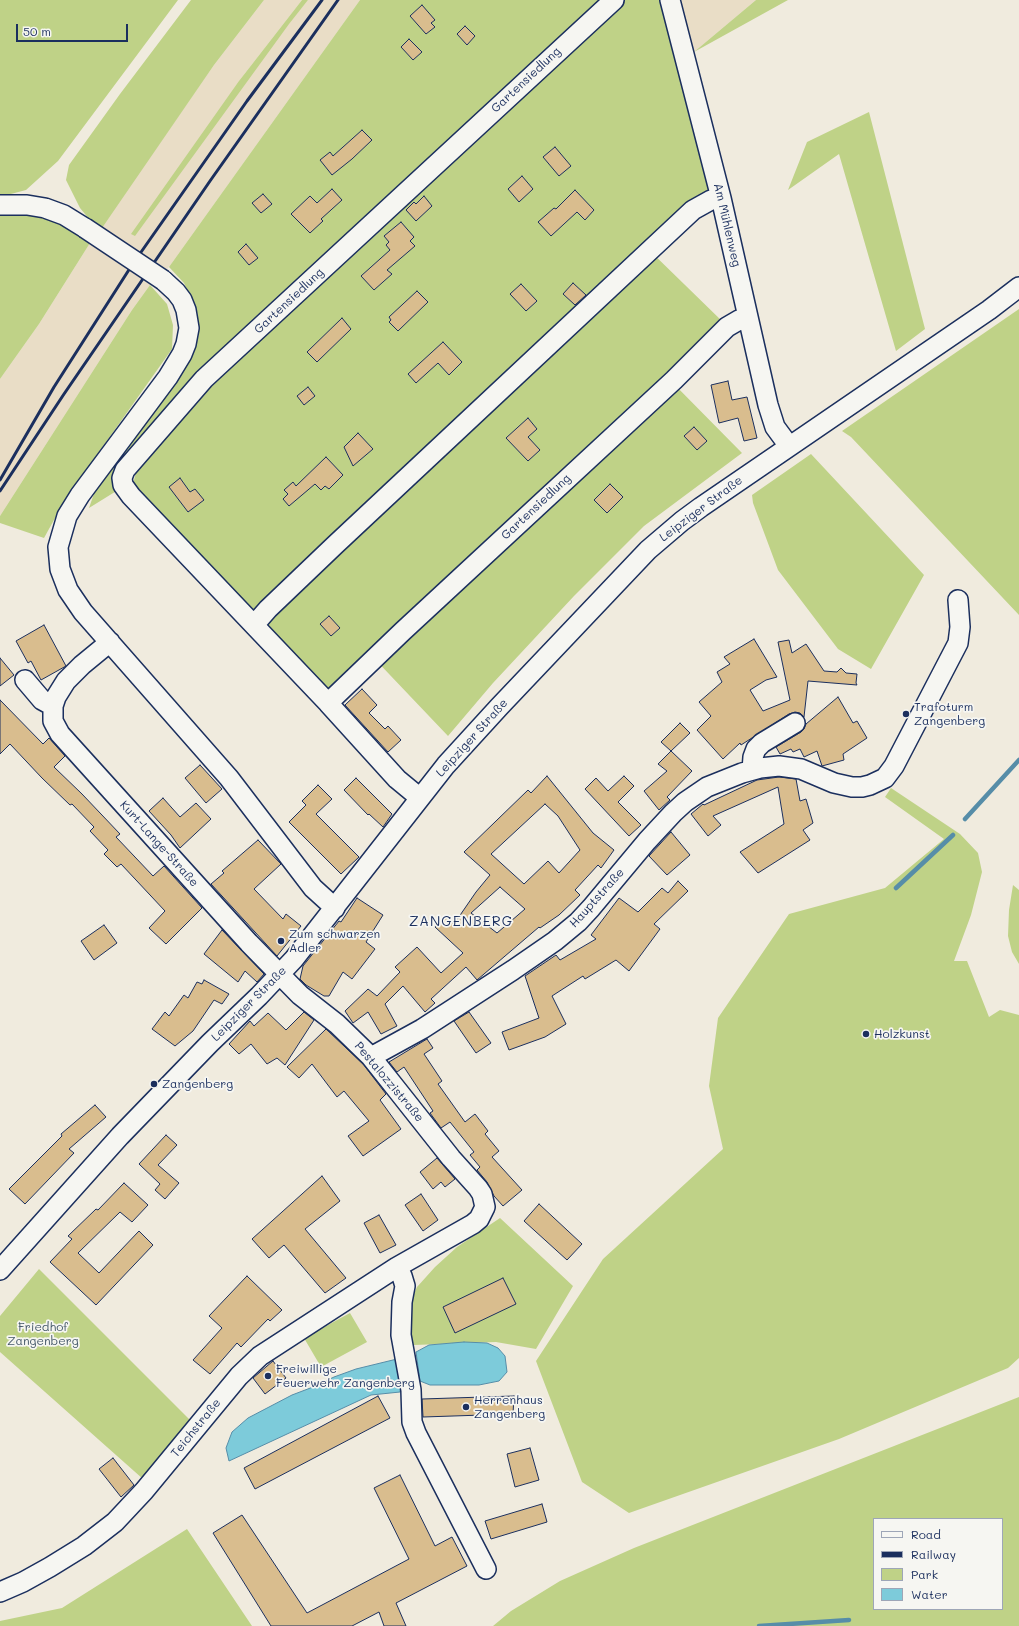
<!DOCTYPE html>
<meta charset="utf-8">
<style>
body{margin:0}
#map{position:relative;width:1019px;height:1626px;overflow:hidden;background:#f0ebde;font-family:Mali,sans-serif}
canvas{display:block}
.legend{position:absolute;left:873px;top:1518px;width:130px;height:92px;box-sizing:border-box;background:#f6f6f2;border:1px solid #9ea6b7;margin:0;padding:5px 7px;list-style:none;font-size:12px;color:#1b2f5e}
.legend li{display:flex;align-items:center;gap:8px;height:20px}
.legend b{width:20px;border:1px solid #9ea6b7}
.scale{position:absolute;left:16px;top:24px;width:112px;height:18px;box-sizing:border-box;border:2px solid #1b2f5e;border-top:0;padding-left:5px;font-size:12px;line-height:14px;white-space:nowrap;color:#1b2f5e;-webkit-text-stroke:3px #f6f6f2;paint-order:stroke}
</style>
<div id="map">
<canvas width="1019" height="1626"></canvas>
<ul class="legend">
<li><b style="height:5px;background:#f6f6f2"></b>Road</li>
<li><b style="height:5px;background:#1b2f5e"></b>Railway</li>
<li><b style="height:11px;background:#bfd287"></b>Park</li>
<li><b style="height:11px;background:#7dcbda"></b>Water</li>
</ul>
<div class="scale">50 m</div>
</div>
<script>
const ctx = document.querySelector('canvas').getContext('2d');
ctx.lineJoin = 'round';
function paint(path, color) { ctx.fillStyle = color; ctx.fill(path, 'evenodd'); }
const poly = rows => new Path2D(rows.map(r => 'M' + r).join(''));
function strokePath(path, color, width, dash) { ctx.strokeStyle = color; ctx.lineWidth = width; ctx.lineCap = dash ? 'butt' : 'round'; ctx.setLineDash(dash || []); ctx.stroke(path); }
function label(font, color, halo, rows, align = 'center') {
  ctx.font = font + ' Mali,sans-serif'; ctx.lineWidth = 3.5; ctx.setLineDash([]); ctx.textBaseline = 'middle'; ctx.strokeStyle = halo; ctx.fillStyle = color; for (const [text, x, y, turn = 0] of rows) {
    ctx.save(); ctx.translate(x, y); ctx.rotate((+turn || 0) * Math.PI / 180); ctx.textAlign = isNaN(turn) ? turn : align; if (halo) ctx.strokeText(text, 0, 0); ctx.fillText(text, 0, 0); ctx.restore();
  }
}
paint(poly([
 [264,0,302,0,239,81,308,0,360,0,169,267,150,285,132,310,0,516,0,379,39,324,90,243,214,65],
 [675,0,756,0,694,52,689,50]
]), '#e9ddc6');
paint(poly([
 [0,0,178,0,58,161,26,190,7,195,0,195],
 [191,0,264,0,214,65,102,228,90,220,80,208,66,180,69,165,120,94],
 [302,0,308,0,289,24,135,236,131,234,239,81],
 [360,0,661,0,694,125,708,189,645,246,724,323,667,377,742,453,644,526,574,596,493,683,448,736,370,654,326,694,152,507,133,484,137,468,253,326,118,490,89,508,97,485,181,375,198,339,199,326,197,312,190,296,184,283,169,267],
 [756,0,788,0,694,52],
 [869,112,925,329,896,351,839,154,788,190,807,142],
 [0,215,33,215,55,221,90,243,39,324,0,379],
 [150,285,167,304,173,325,172,349,65,500,44,538,0,523,0,516,132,310],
 [1019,309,1019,615,851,437,842,431],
 [811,454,924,575,871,669,838,649,778,570,753,503,752,495],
 [891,788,960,834,978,853,982,872,971,915,954,961,967,961,989,1017,1000,1010,1019,1015,1019,1358,1008,1368,839,1439,629,1513,582,1482,536,1361,603,1259,723,1149,709,1086,718,1018,789,914,885,888,944,839,885,797],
 [1013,885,1019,890,1019,964,1012,952,1008,936,1009,910],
 [500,1218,573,1286,536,1349,496,1342,414,1345,407,1333,408,1307,417,1287,435,1267,457,1247],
 [39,1269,190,1420,143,1479,0,1352,0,1316],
 [350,1313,367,1342,321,1367,304,1338],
 [1019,1397,1019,1626,493,1626,511,1611,560,1581,634,1548],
 [874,1519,1002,1519,1002,1609,874,1609],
 [187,1529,252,1626,0,1626,0,1621,62,1608]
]), '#bfd287');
const water = poly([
 [464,1342,487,1343,498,1348,505,1356,507,1372,499,1381,479,1385,430,1385,420,1381,416,1352,429,1345,464,1342],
 [397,1359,402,1382,400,1392,371,1395,229,1461,226,1448,232,1432,248,1418,292,1395,313,1387,334,1377,356,1369,397,1359]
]);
paint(water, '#7dcbda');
strokePath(water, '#568da8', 1);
strokePath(poly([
 [965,819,1019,760],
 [896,888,953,835],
 [759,1626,849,1620]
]), '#568da8', 4.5);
const building = poly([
 [422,5,435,20,431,23,435,27,426,34,410,16,422,5],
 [465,26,475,36,467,45,457,34,465,26],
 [409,39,422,52,413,60,401,47,409,39],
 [362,130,372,140,352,159,332,175,320,160,330,152,333,156,362,130],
 [555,147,571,166,559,176,543,157,555,147],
 [522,176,533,189,519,202,508,189,522,176],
 [332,189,342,200,321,219,323,221,310,233,291,214,310,196,317,203,332,189],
 [575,190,594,210,585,220,577,212,551,236,538,222,554,208,556,209,575,190],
 [263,194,272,204,261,213,252,203,263,194],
 [424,196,432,206,416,221,406,210,414,202,416,204,424,196],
 [401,222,414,237,410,241,415,246,387,270,392,274,374,290,361,276,390,250,386,245,389,242,384,236,401,222],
 [246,244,258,258,249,265,238,252,246,244],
 [573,283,586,295,575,305,563,294,573,283],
 [521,284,537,301,526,311,510,294,521,284],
 [417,291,428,302,398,331,389,322,391,320,389,317,417,291],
 [342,318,351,329,317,362,307,352,342,318],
 [443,342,462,362,449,375,438,363,416,383,408,374,443,342],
 [728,381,732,400,747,397,757,438,744,441,738,418,719,423,711,385,728,381],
 [308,387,315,396,304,405,297,396,308,387],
 [528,418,537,429,528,437,540,450,528,461,506,438,528,418],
 [694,427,707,441,697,450,684,436,694,427],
 [358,433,373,449,353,466,344,447,358,433],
 [326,457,343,475,329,489,325,486,321,490,315,484,289,506,283,499,288,494,284,490,293,482,296,486,326,457],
 [180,478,190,492,195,489,204,500,188,512,169,487,180,478],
 [610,484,623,497,607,513,594,500,610,484],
 [329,616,340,628,331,636,320,624,329,616],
 [44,625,66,666,41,680,31,661,28,663,16,641,44,625],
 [754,639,777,677,766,680,750,690,763,711,790,700,778,642,789,640,792,653,806,644,824,671,837,672,841,668,846,673,857,674,856,683,857,685,808,681,804,717,800,713,795,712,789,714,741,745,740,743,723,759,697,730,711,716,699,702,722,682,717,672,730,664,724,657,754,639],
 [0,658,14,675,0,686,0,658],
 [362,689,377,705,369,713,385,729,388,726,401,740,388,752,345,705,362,689],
 [838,697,853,723,857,721,867,738,843,754,844,760,822,766,817,751,804,757,800,749,793,752,791,749,780,754,776,747,801,732,804,729,806,724,838,697],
 [0,700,43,744,49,738,65,756,54,767,82,794,120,834,116,837,153,876,164,866,202,908,166,944,149,928,165,911,121,864,117,867,104,854,108,850,90,831,94,827,72,804,70,805,42,778,10,744,0,754,0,700],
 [680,723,690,733,671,751,661,742,680,723],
 [671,751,692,771,667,797,670,800,659,810,644,791,667,771,658,764,671,751],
 [200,765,222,789,206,803,185,778,200,765],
 [547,776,593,833,614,850,601,868,598,865,575,890,580,895,559,915,540,928,539,927,477,980,466,967,431,999,435,1003,425,1012,403,986,385,1004,397,1026,381,1034,368,1012,353,1023,345,1011,368,989,377,996,400,972,395,967,417,947,441,973,463,953,435,927,445,916,454,924,476,892,490,875,464,852,528,790,531,793,547,776],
 [545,804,558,816,580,850,559,873,548,861,524,884,491,854,545,804],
 [500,887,525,909,497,933,471,913,500,887],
 [624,776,634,786,618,802,641,825,629,836,585,789,596,778,608,791,624,776],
 [779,777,796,779,800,801,806,799,813,823,803,830,810,840,758,873,740,852,784,824,778,787,713,816,721,825,708,836,691,814,703,804,704,805,757,780,779,777],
 [356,778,392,814,383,827,369,814,368,815,344,790,356,778],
 [318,785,332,799,316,814,359,857,341,874,289,822,306,805,302,801,318,785],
 [163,798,180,817,196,803,211,819,180,848,171,835,149,811,163,798],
 [671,832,690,855,667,875,649,856,671,832],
 [258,840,281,864,254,889,283,919,286,914,301,926,277,956,211,884,224,873,222,871,258,840],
 [678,881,688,891,654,924,660,929,629,971,616,960,585,979,583,976,552,996,566,1024,545,1037,509,1050,502,1032,539,1018,525,976,556,955,560,960,596,939,591,935,619,898,638,912,662,888,668,893,678,881],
 [357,898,383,915,366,942,375,949,352,979,343,972,329,996,324,996,306,985,300,979,303,966,339,921,341,922,357,898],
 [104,925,117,943,94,960,81,941,104,925],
 [222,930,264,974,257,982,245,971,238,982,204,954,222,930],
 [204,980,229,994,222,1004,214,1000,193,1031,175,1046,152,1029,165,1012,169,1016,184,995,188,998,197,982,202,984,204,980],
 [304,1012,314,1020,285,1065,277,1058,267,1064,251,1044,239,1054,229,1044,250,1021,254,1026,268,1013,286,1030,304,1012],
 [469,1012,491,1043,476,1053,454,1021,469,1012],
 [326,1029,363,1064,386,1094,380,1100,401,1129,363,1156,348,1136,369,1121,344,1091,337,1097,312,1064,299,1078,287,1067,326,1029],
 [427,1039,433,1048,424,1054,442,1081,438,1084,465,1122,475,1114,488,1131,485,1134,499,1151,492,1157,522,1190,503,1206,494,1196,487,1182,477,1170,480,1167,470,1155,474,1152,450,1122,441,1128,430,1113,433,1111,404,1067,397,1072,389,1062,427,1039],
 [95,1105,106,1117,69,1149,74,1153,25,1204,9,1189,62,1136,61,1134,95,1105],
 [166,1135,177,1145,158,1165,179,1183,165,1199,155,1190,160,1184,139,1164,166,1135],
 [437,1158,455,1179,445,1187,441,1182,433,1189,420,1172,437,1158],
 [322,1176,340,1201,305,1229,346,1278,325,1293,284,1245,269,1258,252,1239,322,1176],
 [124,1183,148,1205,132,1222,120,1212,78,1253,99,1273,139,1231,153,1245,96,1305,50,1262,72,1239,68,1236,96,1209,98,1210,124,1183],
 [421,1194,438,1220,423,1231,405,1205,421,1194],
 [539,1204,582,1244,567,1260,524,1221,539,1204],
 [379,1215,396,1245,380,1253,364,1223,379,1215],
 [247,1276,282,1310,270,1321,268,1319,241,1347,237,1343,210,1374,193,1360,222,1328,209,1316,247,1276],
 [503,1278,516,1304,455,1333,443,1307,503,1278],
 [273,1361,286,1378,265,1394,253,1378,273,1361],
 [378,1396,390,1418,255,1489,244,1468,378,1396],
 [514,1396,513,1414,423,1417,422,1399,514,1396],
 [530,1448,539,1480,515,1487,507,1454,530,1448],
 [113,1458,134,1485,121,1497,99,1469,113,1458],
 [400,1475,435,1546,452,1537,467,1566,396,1603,406,1626,384,1626,379,1612,352,1626,271,1626,213,1533,242,1515,307,1613,409,1559,374,1488,400,1475],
 [542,1504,547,1522,491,1539,485,1521,542,1504]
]);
paint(building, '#d9bd8e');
strokePath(building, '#1b2f5e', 1);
const minor = poly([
 [670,0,721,198,768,405,775,427,789,446],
 [0,205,27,205,45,208,64,215,85,228],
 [163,280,176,292,182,300,186,310,189,328,186,344,182,354,168,377,80,495,67,516,58,547,60,569,68,590,83,612,229,778,313,888,335,908],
 [254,625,268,609,335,545,693,210,711,200,721,198],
 [25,680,42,700,53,706,56,697,66,681,82,665,110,642],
 [328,703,403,631,674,380,727,327,739,320,748,317],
 [752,770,753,757,756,749,762,743,795,723],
 [420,798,397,779,328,703,131,496,123,485,122,478,125,470,132,462,204,379,614,0],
 [371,1057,422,1029,513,970,555,941,578,922,591,908,647,841,673,813,685,802,707,787,742,773,760,768,779,766,801,769,834,783,852,787,862,787,870,785,885,778,894,766,958,643,960,627,958,600],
 [397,1267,402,1276,405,1286,402,1302,401,1335,411,1390,412,1422,416,1433,486,1569],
 [0,1270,120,1136,210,1043,259,996,294,959,446,765,499,707,648,550,682,521,701,507,989,310,1019,287],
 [0,1592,23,1582,50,1567,84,1546,115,1522,144,1491,239,1376,260,1356,397,1267,473,1224,479,1219,485,1207,482,1194,478,1188,451,1158,371,1057,337,1024,300,995,249,943,60,734,53,721,53,706]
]);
strokePath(minor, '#1b2f5e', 22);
strokePath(minor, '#f6f6f2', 19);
strokePath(poly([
 [0,480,54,387,132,265,247,101,322,0],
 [0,491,64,394,210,181,338,0]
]), '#1b2f5e', 3);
const minorBridge = poly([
 [85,228,163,280]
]);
strokePath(minorBridge, '#1b2f5e', 22, []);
strokePath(minorBridge, '#f6f6f2', 19);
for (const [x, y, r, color] of [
 [906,714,4,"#1b2f5e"],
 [281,941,4,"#1b2f5e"],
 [866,1034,4,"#1b2f5e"],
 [154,1084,4,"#1b2f5e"],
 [268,1376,4,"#1b2f5e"],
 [466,1407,4,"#1b2f5e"]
]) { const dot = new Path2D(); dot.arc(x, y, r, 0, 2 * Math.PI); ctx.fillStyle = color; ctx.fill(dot); strokePath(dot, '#f6f6f2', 1.5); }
label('12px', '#1b2f5e', '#f6f6f2', [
 ["Gartensiedlung",526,80,-43],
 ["Am Mühlenweg",727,225,77],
 ["Gartensiedlung",289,301,-43],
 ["Gartensiedlung",536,507,-43],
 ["Leipziger Straße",701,509,-37],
 ["Leipziger Straße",472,738,-48],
 ["Kurt-Lange-Straße",159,844,48],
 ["Hauptstraße",597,898,-48],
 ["Leipziger Straße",249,1004,-45],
 ["Pestalozzistraße",389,1082,50],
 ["Teichstraße",196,1428,-51]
]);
label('12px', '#1b2f5e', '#f6f6f2', [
 ["Trafoturm",914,707],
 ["Zangenberg",914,721],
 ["Zum schwarzen",289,934],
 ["Adler",289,948],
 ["Holzkunst",874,1034],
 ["Zangenberg",162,1084],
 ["Freiwillige",276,1369],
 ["Feuerwehr Zangenberg",276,1383],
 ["Herrenhaus",474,1400],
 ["Zangenberg",474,1414]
], 'left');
label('12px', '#445868', '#f6f6f2', [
 ["Friedhof",43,1327],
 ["Zangenberg",43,1341]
]);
ctx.letterSpacing = '1px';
label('14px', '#1b2f5e', '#f6f6f2', [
 ["ZANGENBERG",461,922]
]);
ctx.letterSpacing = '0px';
</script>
